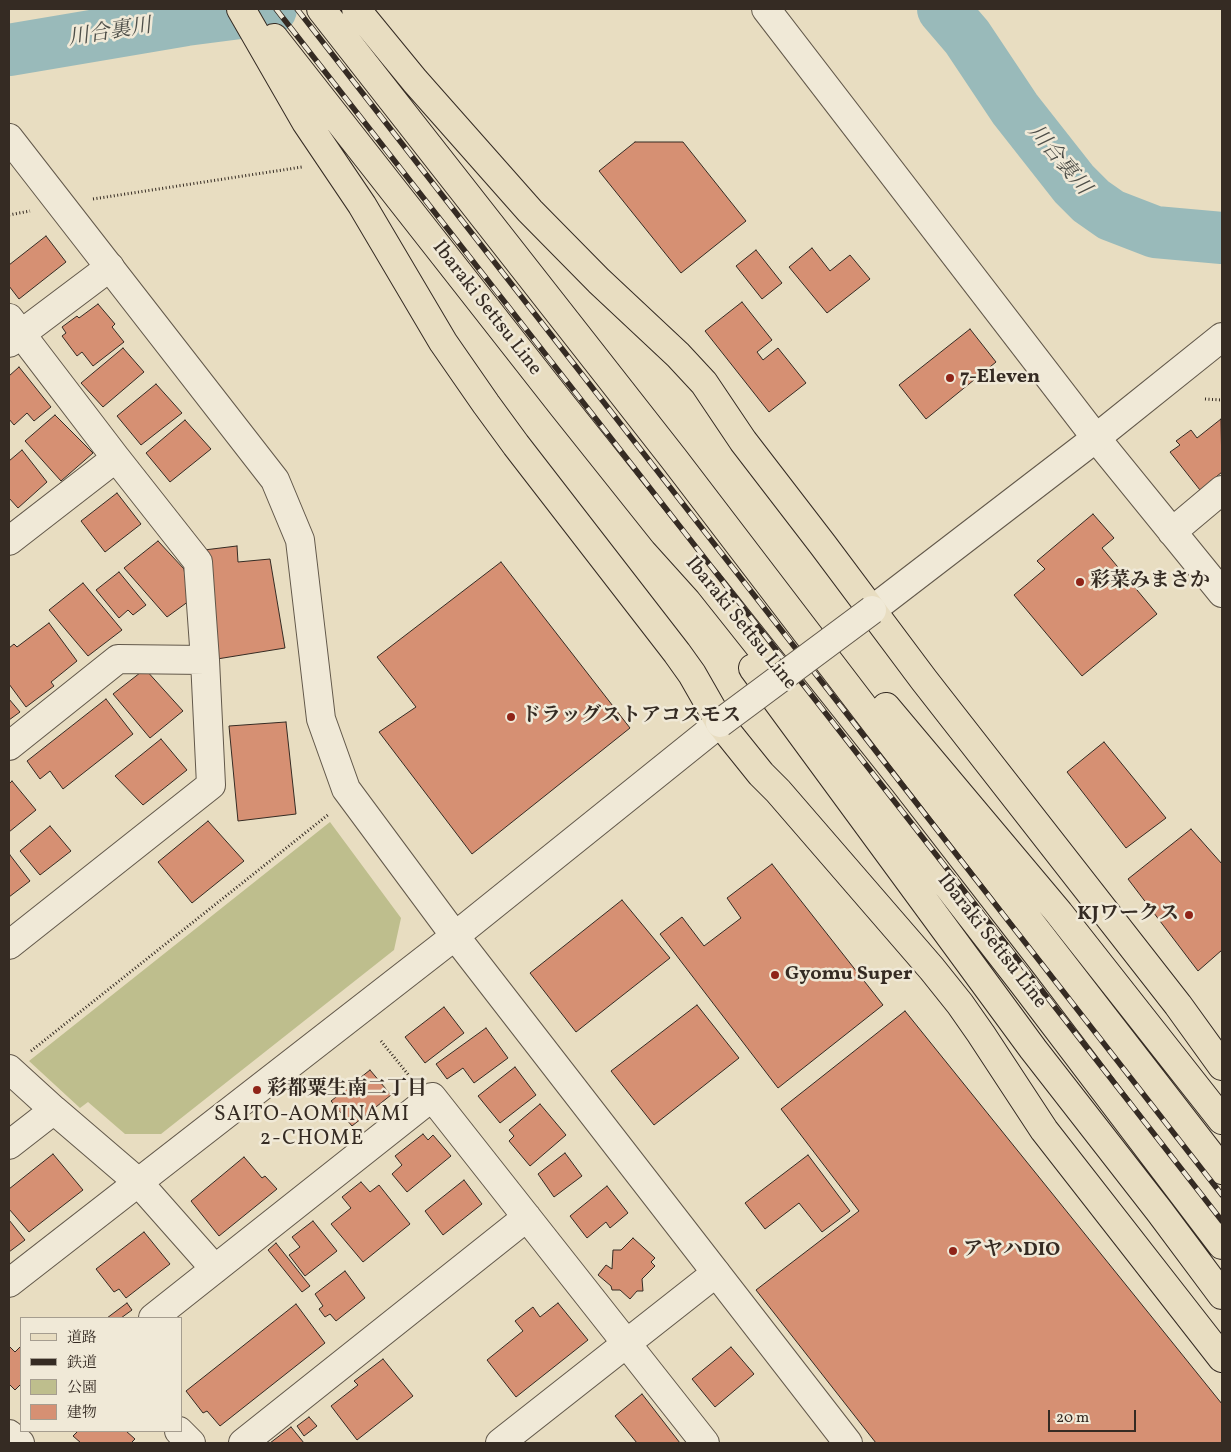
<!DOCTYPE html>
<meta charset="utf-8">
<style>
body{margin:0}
#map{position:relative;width:1231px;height:1452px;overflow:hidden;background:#e8ddc1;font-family:Vollkorn,"Noto Serif JP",serif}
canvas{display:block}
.frame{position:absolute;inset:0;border:10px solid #352b23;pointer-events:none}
.legend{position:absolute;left:20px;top:1317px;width:162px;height:115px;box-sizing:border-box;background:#f0e9d7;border:1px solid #a59d8f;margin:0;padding:6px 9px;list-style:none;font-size:15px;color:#352b23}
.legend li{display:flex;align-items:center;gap:10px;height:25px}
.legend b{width:25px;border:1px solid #a59d8f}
.scale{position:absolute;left:1048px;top:1410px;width:88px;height:22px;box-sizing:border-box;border:2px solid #352b23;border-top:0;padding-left:6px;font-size:15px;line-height:18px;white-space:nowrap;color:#352b23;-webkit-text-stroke:4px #f0e9d7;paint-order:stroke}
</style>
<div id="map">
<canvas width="1231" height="1452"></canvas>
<div class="frame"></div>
<ul class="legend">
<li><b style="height:6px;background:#e8ddc1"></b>道路</li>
<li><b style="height:6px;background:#352b23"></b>鉄道</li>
<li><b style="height:14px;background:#bebe8d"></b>公園</li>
<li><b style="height:14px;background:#d69073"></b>建物</li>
</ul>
<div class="scale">20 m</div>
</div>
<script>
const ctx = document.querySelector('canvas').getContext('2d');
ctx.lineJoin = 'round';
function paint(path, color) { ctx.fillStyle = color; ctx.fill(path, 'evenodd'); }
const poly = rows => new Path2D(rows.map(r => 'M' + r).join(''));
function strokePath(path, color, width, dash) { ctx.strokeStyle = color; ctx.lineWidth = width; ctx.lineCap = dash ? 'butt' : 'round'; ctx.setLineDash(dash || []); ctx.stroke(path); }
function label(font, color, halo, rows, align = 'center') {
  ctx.font = font + ' Vollkorn,"Noto Serif JP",serif'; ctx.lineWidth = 5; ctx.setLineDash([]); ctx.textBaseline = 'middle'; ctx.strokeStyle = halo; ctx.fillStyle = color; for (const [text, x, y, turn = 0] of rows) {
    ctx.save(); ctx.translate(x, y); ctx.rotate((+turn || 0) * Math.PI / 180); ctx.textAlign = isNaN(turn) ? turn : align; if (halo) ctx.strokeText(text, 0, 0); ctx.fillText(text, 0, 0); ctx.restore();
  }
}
paint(poly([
 [330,822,401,918,394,950,161,1134,125,1134,88,1102,80,1108,29,1061]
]), '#bebe8d');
strokePath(poly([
 [943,9,967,37,1015,109,1074,184,1091,201,1111,215,1155,232,1222,238],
 [9,50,186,20,271,9]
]), '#99baba', 52);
const building = poly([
 [635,142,683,142,746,221,681,273,599,171,635,142],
 [46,236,66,262,19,299,9,286,9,265,46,236],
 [812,248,830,271,850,255,870,279,827,313,789,267,812,248],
 [756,250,782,283,762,299,736,266,756,250],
 [742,302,772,340,757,352,763,360,778,348,806,383,769,412,705,331,742,302],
 [98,304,115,324,112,327,124,342,93,366,82,352,77,356,62,336,66,333,62,327,77,316,79,318,98,304],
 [970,329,996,362,926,419,899,385,970,329],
 [123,348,144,372,103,407,81,383,123,348],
 [19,367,51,407,34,421,27,413,14,425,9,419,9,376,19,367],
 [156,384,182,413,141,445,117,416,156,384],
 [55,415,93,453,61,481,25,441,55,415],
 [1221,419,1222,472,1200,490,1170,452,1180,445,1176,441,1191,430,1197,438,1221,419],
 [185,420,211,449,170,482,146,453,185,420],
 [22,450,47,482,18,508,9,498,9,461,22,450],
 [117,493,141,524,105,552,81,521,117,493],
 [1093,514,1114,538,1102,548,1157,614,1082,676,1014,595,1045,569,1037,561,1093,514],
 [158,541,184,569,189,601,167,617,124,568,158,541],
 [237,546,238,562,270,559,285,648,217,659,204,550,237,546],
 [501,562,630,728,472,854,379,732,416,707,377,657,501,562],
 [119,572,146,605,133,615,128,610,119,618,96,590,119,572],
 [83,583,122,630,88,656,49,610,83,583],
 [49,623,77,661,51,682,54,686,26,707,9,684,9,648,14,644,17,647,49,623],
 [145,669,183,711,150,738,113,694,145,669],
 [9,699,20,712,9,720,9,699],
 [106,699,133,734,63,789,50,771,40,779,27,761,106,699],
 [286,722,296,814,238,821,229,726,286,722],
 [161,739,187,770,143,805,115,776,161,739],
 [1104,742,1166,818,1126,848,1067,772,1104,742],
 [12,781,36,810,9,832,9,784,12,781],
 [208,821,244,861,192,903,158,862,208,821],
 [50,826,71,851,40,875,20,851,50,826],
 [1191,829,1222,864,1222,950,1198,971,1128,879,1191,829],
 [10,855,30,881,9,897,9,856,10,855],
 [772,864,883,1005,778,1088,660,934,682,917,704,946,741,918,727,898,772,864],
 [622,900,670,958,576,1032,530,973,622,900],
 [697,1005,739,1058,654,1125,611,1071,697,1005],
 [444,1007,464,1033,425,1063,405,1037,444,1007],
 [905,1011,1222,1404,1222,1443,876,1443,756,1290,859,1211,781,1109,905,1011],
 [486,1028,508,1058,474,1083,463,1068,447,1079,436,1064,486,1028],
 [515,1067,536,1095,500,1123,478,1096,515,1067],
 [370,1070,391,1095,352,1126,331,1101,370,1070],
 [540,1104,566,1135,530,1166,509,1141,514,1136,509,1130,540,1104],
 [423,1134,428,1140,433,1135,451,1156,407,1192,392,1174,402,1165,395,1156,423,1134],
 [565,1153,582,1176,554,1197,538,1174,565,1153],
 [53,1154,83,1190,29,1232,9,1209,9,1189,53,1154],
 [808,1155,850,1211,822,1232,799,1203,765,1229,745,1203,808,1155],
 [244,1157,262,1178,265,1176,277,1189,219,1236,191,1201,244,1157],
 [464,1180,482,1204,443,1235,425,1211,464,1180],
 [361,1182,370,1192,379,1185,410,1224,363,1262,331,1224,351,1208,342,1197,361,1182],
 [607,1186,628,1213,610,1228,606,1222,587,1238,570,1216,607,1186],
 [9,1220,25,1240,9,1252,9,1220],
 [313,1221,337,1251,305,1276,289,1255,300,1247,292,1237,313,1221],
 [144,1232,170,1264,126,1298,119,1289,114,1292,96,1269,144,1232],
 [633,1238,655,1258,651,1262,655,1266,642,1279,643,1291,637,1291,630,1299,620,1290,612,1290,611,1286,598,1275,606,1265,612,1269,613,1250,621,1250,633,1238],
 [276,1243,310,1286,302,1292,268,1250,276,1243],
 [345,1271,365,1298,336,1321,330,1314,325,1317,319,1309,323,1306,315,1294,345,1271],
 [127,1303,132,1310,121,1318,107,1318,127,1303],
 [558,1303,588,1340,516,1397,487,1360,523,1331,515,1321,533,1307,540,1317,558,1303],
 [296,1304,325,1343,220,1426,207,1411,203,1413,186,1391,296,1304],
 [9,1346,15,1352,21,1346,21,1384,15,1390,9,1384,9,1346],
 [731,1347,754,1374,715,1407,692,1379,731,1347],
 [383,1359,413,1396,357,1440,331,1406,358,1385,354,1381,383,1359],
 [642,1394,680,1443,637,1443,615,1416,642,1394],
 [309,1417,317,1426,304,1436,297,1426,309,1417],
 [291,1427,304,1443,270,1443,291,1427],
 [78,1431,126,1431,135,1439,131,1443,81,1443,73,1436,78,1431]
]);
paint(building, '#d69073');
strokePath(building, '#352b23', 1);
const minor = poly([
 [9,318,116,458,9,541],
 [9,343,110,267],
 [1096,438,1222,593],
 [116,458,198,562,205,660],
 [1172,532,1222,490],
 [9,746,118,659,205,660,211,785,9,945],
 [9,1069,54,1110,9,1145],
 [54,1110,138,1182,215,1269],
 [153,1318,432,1097,705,1443],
 [179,1431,191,1443],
 [9,1434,20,1443],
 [243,1443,527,1217],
 [500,1443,716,1273]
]);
const tertiary = poly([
 [766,9,1096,438],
 [9,138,275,480,300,540,321,719,346,789,455,936,848,1443],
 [872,610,1096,438,1222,337],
 [9,1283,455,936,720,723]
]);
const primary = poly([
 [241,9,306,122,362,205,443,342,486,404,516,445,677,653,692,674,720,723,761,774,778,791,932,969,960,1004,981,1034,1044,1130,1222,1358],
 [321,9,674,459,885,735,1222,1170],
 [356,9,415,81,530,211,599,281,678,355,704,383,743,441,823,545,924,680,1178,1005,1222,1066],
 [274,38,562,405,664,533,709,583,883,802,1023,983,1222,1245],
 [753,668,1033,1049,1160,1212,1222,1295],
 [886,707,1059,913,1222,1120]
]);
strokePath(minor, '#62584a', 30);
strokePath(tertiary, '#62584a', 30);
strokePath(primary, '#352b23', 30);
strokePath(poly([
 [93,199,302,167],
 [9,215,30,211],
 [1205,399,1222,400],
 [381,1041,411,1078],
 [31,1051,329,814]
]), '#352b23', 3, [1, 2.5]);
strokePath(minor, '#f0e9d7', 28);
strokePath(tertiary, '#f0e9d7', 28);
strokePath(primary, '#e8ddc1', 28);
const rail = poly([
 [276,9,1222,1221],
 [297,9,1222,1195]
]);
strokePath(rail, '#352b23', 5.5);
strokePath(rail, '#f0e9d7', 4, [11]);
const tertiaryBridge = poly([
 [720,723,872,610]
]);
strokePath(tertiaryBridge, '#62584a', 30, []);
strokePath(tertiaryBridge, '#f0e9d7', 28);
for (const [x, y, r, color] of [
 [950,378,5,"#8f2418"],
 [1080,582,5,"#8f2418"],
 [511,717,5,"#8f2418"],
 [1189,915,5,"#8f2418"],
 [775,975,5,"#8f2418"],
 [257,1090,5,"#8f2418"],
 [953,1251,5,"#8f2418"]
]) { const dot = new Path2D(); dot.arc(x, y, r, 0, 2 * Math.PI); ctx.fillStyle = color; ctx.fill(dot); strokePath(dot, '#f0e9d7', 2); }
label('20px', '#352b23', '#f0e9d7', [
 ["Ibaraki Settsu Line",486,309,52],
 ["Ibaraki Settsu Line",740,624,51],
 ["Ibaraki Settsu Line",991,942,52]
]);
label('bold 20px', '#352b23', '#f0e9d7', [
 ["7-Eleven",960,378],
 ["彩菜みまさか",1090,582],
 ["ドラッグストアコスモス",521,717],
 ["KJワークス",1179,915,"right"],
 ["Gyomu Super",785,975],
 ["彩都粟生南二丁目",267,1090],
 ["アヤハDIO",963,1251]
], 'left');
label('italic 21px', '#4e4f49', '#f0e9d7', [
 ["川合裏川",110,34,-9],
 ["川合裏川",1058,161,50]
]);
ctx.letterSpacing = '1px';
label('21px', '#352b23', '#f0e9d7', [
 ["SAITO-AOMINAMI",312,1116],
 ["2-CHOME",312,1140]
]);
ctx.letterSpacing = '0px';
</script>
